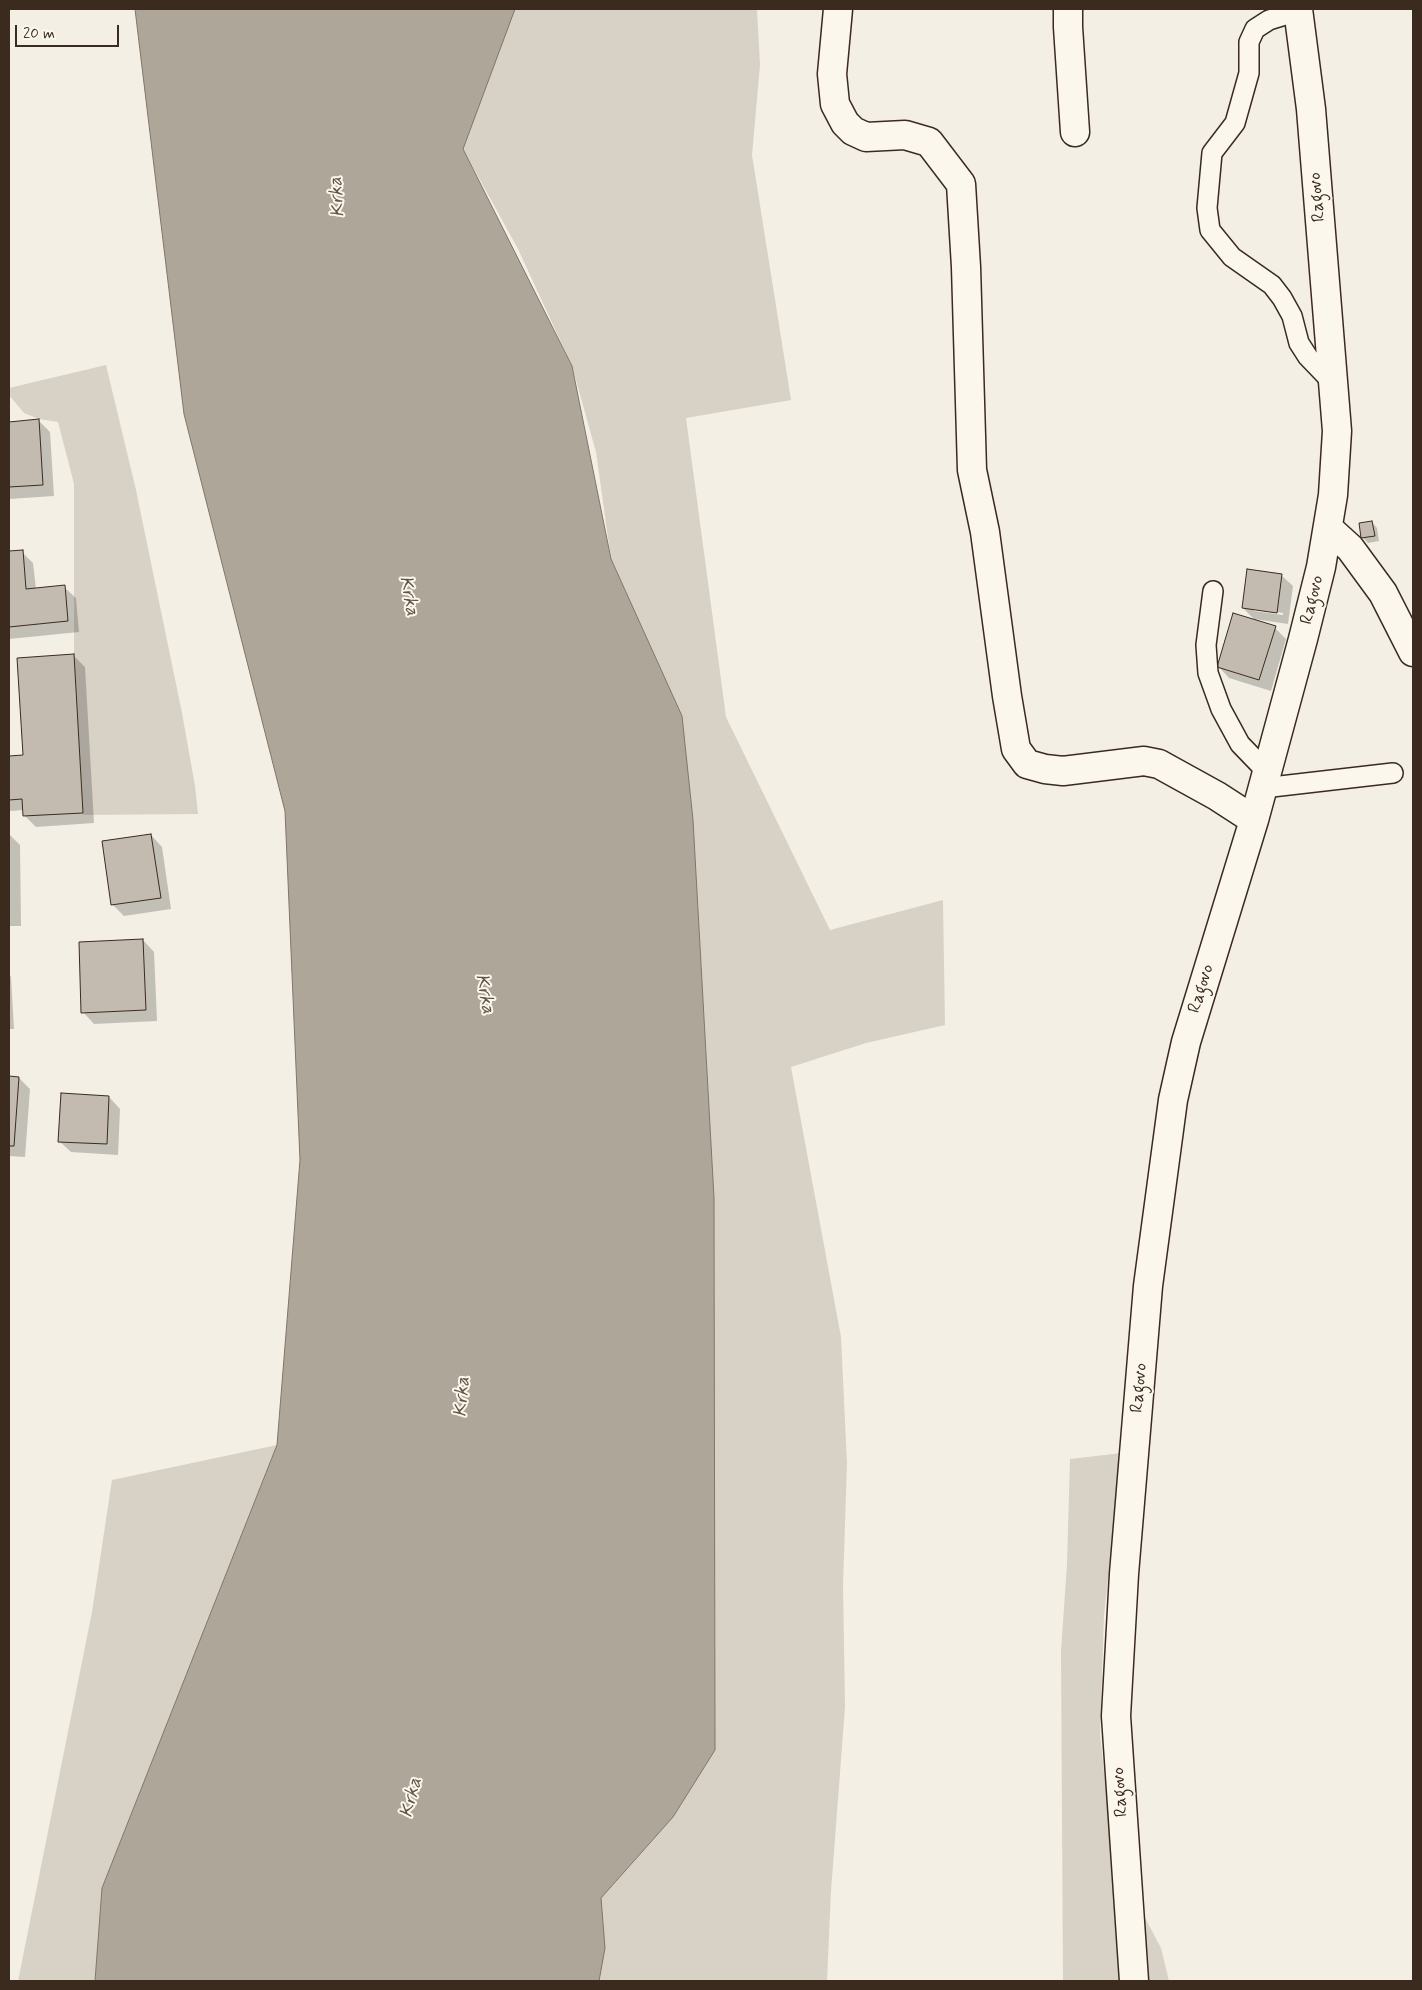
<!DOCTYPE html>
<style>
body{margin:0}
#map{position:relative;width:1422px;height:1990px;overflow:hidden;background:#f3efe4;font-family:Mynerve,sans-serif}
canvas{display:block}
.frame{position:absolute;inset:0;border:10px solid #3b2a1e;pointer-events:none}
.scale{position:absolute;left:15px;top:25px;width:104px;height:22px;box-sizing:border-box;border:2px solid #3b2a1e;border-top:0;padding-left:6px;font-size:15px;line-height:18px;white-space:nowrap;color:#3b2a1e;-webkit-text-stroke:4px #fbf7ec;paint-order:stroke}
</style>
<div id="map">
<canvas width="1422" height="1990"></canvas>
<div class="frame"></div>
<div class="scale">20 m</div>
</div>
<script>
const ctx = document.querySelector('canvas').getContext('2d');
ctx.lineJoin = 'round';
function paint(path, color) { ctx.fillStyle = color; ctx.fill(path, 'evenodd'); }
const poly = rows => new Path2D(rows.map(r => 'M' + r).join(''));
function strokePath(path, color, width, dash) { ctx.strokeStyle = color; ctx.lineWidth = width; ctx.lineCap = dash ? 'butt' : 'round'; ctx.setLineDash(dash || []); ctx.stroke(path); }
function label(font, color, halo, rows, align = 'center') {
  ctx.font = font + ' Mynerve,sans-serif'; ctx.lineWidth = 4; ctx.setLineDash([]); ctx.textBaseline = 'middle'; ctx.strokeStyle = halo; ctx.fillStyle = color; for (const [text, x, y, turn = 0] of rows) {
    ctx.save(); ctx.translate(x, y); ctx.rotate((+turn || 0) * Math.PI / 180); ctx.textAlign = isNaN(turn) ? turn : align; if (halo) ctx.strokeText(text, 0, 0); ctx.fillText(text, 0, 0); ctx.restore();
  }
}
paint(poly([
 [476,9,757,9,760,65,752,155,791,400,686,418,726,717,830,930,943,900,945,1025,866,1043,791,1067,841,1337,847,1463,843,1585,845,1707,831,1891,827,1981,599,1981,601,1898,673,1817,715,1750,714,1198,697,889,682,716,611,559,596,452,572,366,518,249,463,149],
 [106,365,136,490,182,713,195,786,198,814,83,815,74,654,74,484,58,422,39,419,24,413,9,395,9,388],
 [277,1445,102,1888,95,1981,18,1981,92,1612,112,1480],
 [1122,1453,1104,1615,1100,1734,1112,1847,1119,1981,1063,1981,1061,1651,1067,1564,1070,1459],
 [1144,1916,1161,1948,1169,1981,1149,1981]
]), '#d8d1c6');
const water = poly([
 [135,9,515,9,463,149,572,366,611,559,682,716,693,820,714,1198,715,1750,673,1817,601,1898,605,1948,599,1981,95,1981,102,1888,277,1445,300,1160,285,811,184,414,135,9]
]);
paint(water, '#afa69a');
strokePath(water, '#817468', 1);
paint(poly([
 [39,421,50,432,54,496,9,499,9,423],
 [1372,522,1377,528,1379,541,1368,543,1362,537],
 [22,552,33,563,36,589,64,587,76,598,79,632,9,639,9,553],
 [1281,575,1293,586,1288,624,1254,619,1243,608],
 [1254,609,1283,613,1283,615,1254,611],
 [1275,628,1286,639,1271,691,1229,678,1218,666],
 [74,656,85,667,94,823,36,827,25,816,24,810,9,811,9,757,24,756],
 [9,834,20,845,21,926,9,926],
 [151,835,162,847,171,909,124,916,112,904],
 [143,940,154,952,157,1021,94,1024,83,1012],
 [9,974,11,977,14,1029,9,1029],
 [9,1077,19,1078,30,1089,25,1157,9,1156],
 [109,1097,120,1109,118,1155,71,1152,59,1141]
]), '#0003');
const building = poly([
 [39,419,43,485,9,487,9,422,39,419],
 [1372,521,1375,536,1361,538,1359,523,1372,521],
 [23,550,26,589,65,585,68,621,9,627,9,551,23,550],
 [1247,569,1282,574,1277,613,1242,608,1247,569],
 [1233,613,1276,626,1259,680,1217,667,1233,613],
 [74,654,83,813,23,816,22,799,9,800,9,756,23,755,17,658,74,654],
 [151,834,161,898,111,905,102,841,151,834],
 [143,939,146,1010,81,1013,79,942,143,939],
 [9,1076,19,1077,14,1146,9,1146,9,1076],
 [61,1093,109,1096,107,1144,58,1142,61,1093]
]);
paint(building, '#c3bbb0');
strokePath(building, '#3b2a1e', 1);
const service = poly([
 [1298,11,1269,20,1255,29,1249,42,1249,73,1235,123,1212,153,1207,208,1210,230,1232,257,1272,285,1282,298,1292,316,1299,343,1308,357,1333,383],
 [1213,591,1206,645,1208,673,1221,709,1240,744,1267,772],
 [1263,788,1393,773]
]);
const minor = poly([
 [838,9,832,74,835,104,845,123,853,131,866,137,905,135,929,142,961,184,966,267,972,470,985,532,1007,696,1016,749,1027,764,1045,769,1063,771,1144,761,1159,764,1217,796,1254,820],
 [1068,9,1068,27,1075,132],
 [1329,529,1350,548,1383,593,1413,652],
 [1134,1981,1116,1716,1124,1574,1148,1286,1173,1100,1186,1042,1254,820,1303,639,1321,567,1333,495,1337,431,1311,109,1298,9]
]);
strokePath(service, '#3b2a1e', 22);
strokePath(minor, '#3b2a1e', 31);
strokePath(service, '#fbf7ec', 19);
strokePath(minor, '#fbf7ec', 28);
label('18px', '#3b2a1e', '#fbf7ec', [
 ["Ragovo",1318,197,-95],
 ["Ragovo",1313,600,-76],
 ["Ragovo",1202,989,-73],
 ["Ragovo",1140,1388,-85],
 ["Ragovo",1121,1792,-94]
]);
label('italic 19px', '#645549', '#fbf7ec', [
 ["Krka",338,197,-94],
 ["Krka",408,596,79],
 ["Krka",484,994,79],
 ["Krka",463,1397,-86],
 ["Krka",412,1798,-76]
]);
</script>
